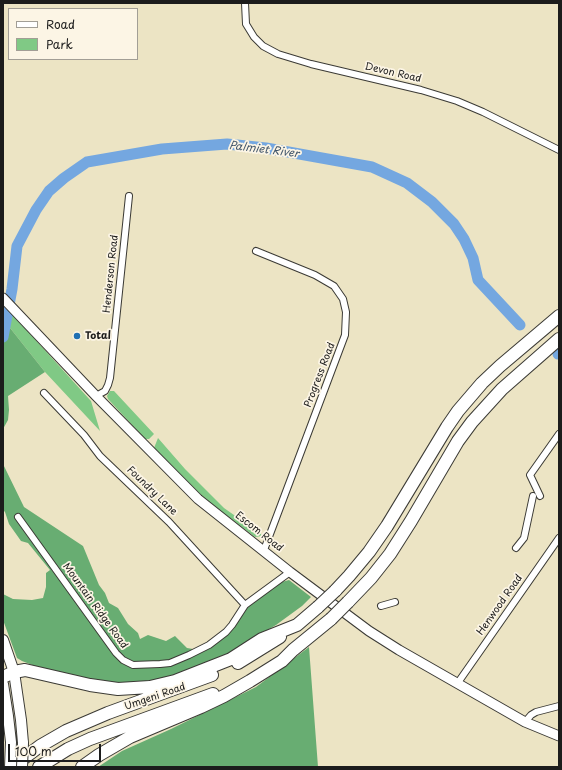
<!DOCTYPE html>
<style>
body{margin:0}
#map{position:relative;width:562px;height:770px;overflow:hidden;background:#ece4c4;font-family:"Playpen Sans",sans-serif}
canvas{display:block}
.frame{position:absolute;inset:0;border:4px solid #1c1c1c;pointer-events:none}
.legend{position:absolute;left:8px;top:8px;width:130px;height:52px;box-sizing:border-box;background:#fcf5e5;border:1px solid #a29e95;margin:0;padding:5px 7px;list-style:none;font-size:12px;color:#1c1c1c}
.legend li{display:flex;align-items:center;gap:8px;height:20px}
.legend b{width:20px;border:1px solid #a29e95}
.scale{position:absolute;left:8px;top:744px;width:93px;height:18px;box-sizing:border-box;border:2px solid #1c1c1c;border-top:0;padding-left:5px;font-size:12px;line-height:14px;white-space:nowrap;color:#1c1c1c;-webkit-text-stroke:3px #fcf5e5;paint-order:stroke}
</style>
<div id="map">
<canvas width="562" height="770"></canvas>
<div class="frame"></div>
<ul class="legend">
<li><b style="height:5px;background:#fff"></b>Road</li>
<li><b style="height:11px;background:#80c985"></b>Park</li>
</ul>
<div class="scale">100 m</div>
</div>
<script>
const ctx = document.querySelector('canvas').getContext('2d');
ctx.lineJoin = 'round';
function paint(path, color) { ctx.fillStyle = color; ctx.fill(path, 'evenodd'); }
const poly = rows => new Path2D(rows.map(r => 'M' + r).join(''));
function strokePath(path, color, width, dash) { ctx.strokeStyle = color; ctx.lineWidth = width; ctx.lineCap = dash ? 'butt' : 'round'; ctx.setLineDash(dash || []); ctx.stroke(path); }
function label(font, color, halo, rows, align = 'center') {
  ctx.font = font + ' "Playpen Sans",sans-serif'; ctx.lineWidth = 3.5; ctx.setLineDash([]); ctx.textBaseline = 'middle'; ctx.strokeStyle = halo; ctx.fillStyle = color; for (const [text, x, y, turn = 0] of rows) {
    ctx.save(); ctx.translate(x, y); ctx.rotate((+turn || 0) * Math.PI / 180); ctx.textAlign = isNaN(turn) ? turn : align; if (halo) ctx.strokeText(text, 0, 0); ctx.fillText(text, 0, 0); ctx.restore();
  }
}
paint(poly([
 [3,304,91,401,100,431,45,372,3,319],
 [110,391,114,391,154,434,149,439,145,439,108,399,107,396],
 [158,438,185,469,224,508,261,534,262,536,255,537,209,502,187,482,154,448]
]), '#80c985');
paint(poly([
 [3,319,45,372,8,396,9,410,8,420,3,429],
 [3,464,24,507,83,546,99,585,105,593,109,603,118,608,128,624,138,633,140,639,148,635,166,641,175,636,187,648,199,650,226,632,241,611,271,585,289,580,311,597,302,606,276,625,225,655,175,675,147,682,120,683,71,676,40,668,22,661,17,658,3,620,3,594,13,599,32,600,43,598,46,587,46,573,50,570,28,543,21,541,9,524,5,512,3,510],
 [309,647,318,767,98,767,122,751,171,729,256,687]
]), '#68ad72');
strokePath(poly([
 [3,337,12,289,17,246,36,210,49,191,64,178,87,162,162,149,227,144,266,148,372,167,407,183,432,202,454,224,464,239,473,258,478,280,520,325],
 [558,354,559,354]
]), '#74a7e0', 11);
const street = poly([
 [245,3,246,24,254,37,263,46,278,54,311,64,421,90,457,101,483,112,559,150],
 [256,251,315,275,334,286,343,299,346,312,345,335,264,550],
 [44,393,84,435,100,456,169,522,245,605],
 [96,396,105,391,108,385,110,378,129,196],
 [540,496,530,475,559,434],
 [18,517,116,653,123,660,133,665,160,664,170,663,189,655,209,645,226,632,232,625,245,605,290,572],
 [516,548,524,538,533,496],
 [381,606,395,602],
 [457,684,559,538],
 [525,722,531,715,536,712,559,706]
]);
const secondary = poly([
 [3,298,96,396,198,499,290,572,369,631,399,650,525,722,559,736]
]);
const primary = poly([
 [3,640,14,672,21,720,23,743],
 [3,684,8,716,11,742,10,767]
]);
const highway = poly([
 [335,591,349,576,369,552,387,526,447,427,458,411,482,383,500,366,559,316],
 [348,602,371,578,390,554,411,521,458,441,472,422,502,389,559,339],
 [238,663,280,637],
 [3,677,14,672,25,670,90,685,118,689,150,687,175,681,231,659,262,639,297,625,318,607],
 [12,767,40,746,66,731,108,713,212,675],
 [39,767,68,749,90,739,213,694],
 [82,767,99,755,130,737,201,707,224,696,250,681,282,661,293,650,331,619]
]);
strokePath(street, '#3b3a35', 8);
strokePath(secondary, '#3b3a35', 11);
strokePath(primary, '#3b3a35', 12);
strokePath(highway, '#3b3a35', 14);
strokePath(street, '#fff', 6);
strokePath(secondary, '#fff', 9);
strokePath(primary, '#fff', 10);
strokePath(highway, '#fff', 12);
const primaryBridge = poly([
 [22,767,23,743]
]);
const highwayBridge = poly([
 [318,607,335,591],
 [331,619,348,602]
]);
strokePath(primaryBridge, '#3b3a35', 12, []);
strokePath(highwayBridge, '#3b3a35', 14, []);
strokePath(primaryBridge, '#fff', 10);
strokePath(highwayBridge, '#fff', 12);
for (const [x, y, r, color] of [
 [77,336,4,"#1f6fb2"]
]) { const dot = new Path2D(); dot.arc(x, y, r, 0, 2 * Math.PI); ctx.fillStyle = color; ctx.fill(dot); strokePath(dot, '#fcf5e5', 1.5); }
label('10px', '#1c1c1c', '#fcf5e5', [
 ["Devon Road",393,73,13],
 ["Henderson Road",111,274,-84],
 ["Progress Road",320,375,-69],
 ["Foundry Lane",152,491,44],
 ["Escom Road",259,532,38],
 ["Henwood Road",500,605,-55],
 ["Mountain Ridge Road",95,606,54],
 ["Umgeni Road",155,697,-19]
]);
label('bold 10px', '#1c1c1c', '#fcf5e5', [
 ["Total",85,336]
], 'left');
label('italic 11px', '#3f546a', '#fcf5e5', [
 ["Palmiet River",264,150,7]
]);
</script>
